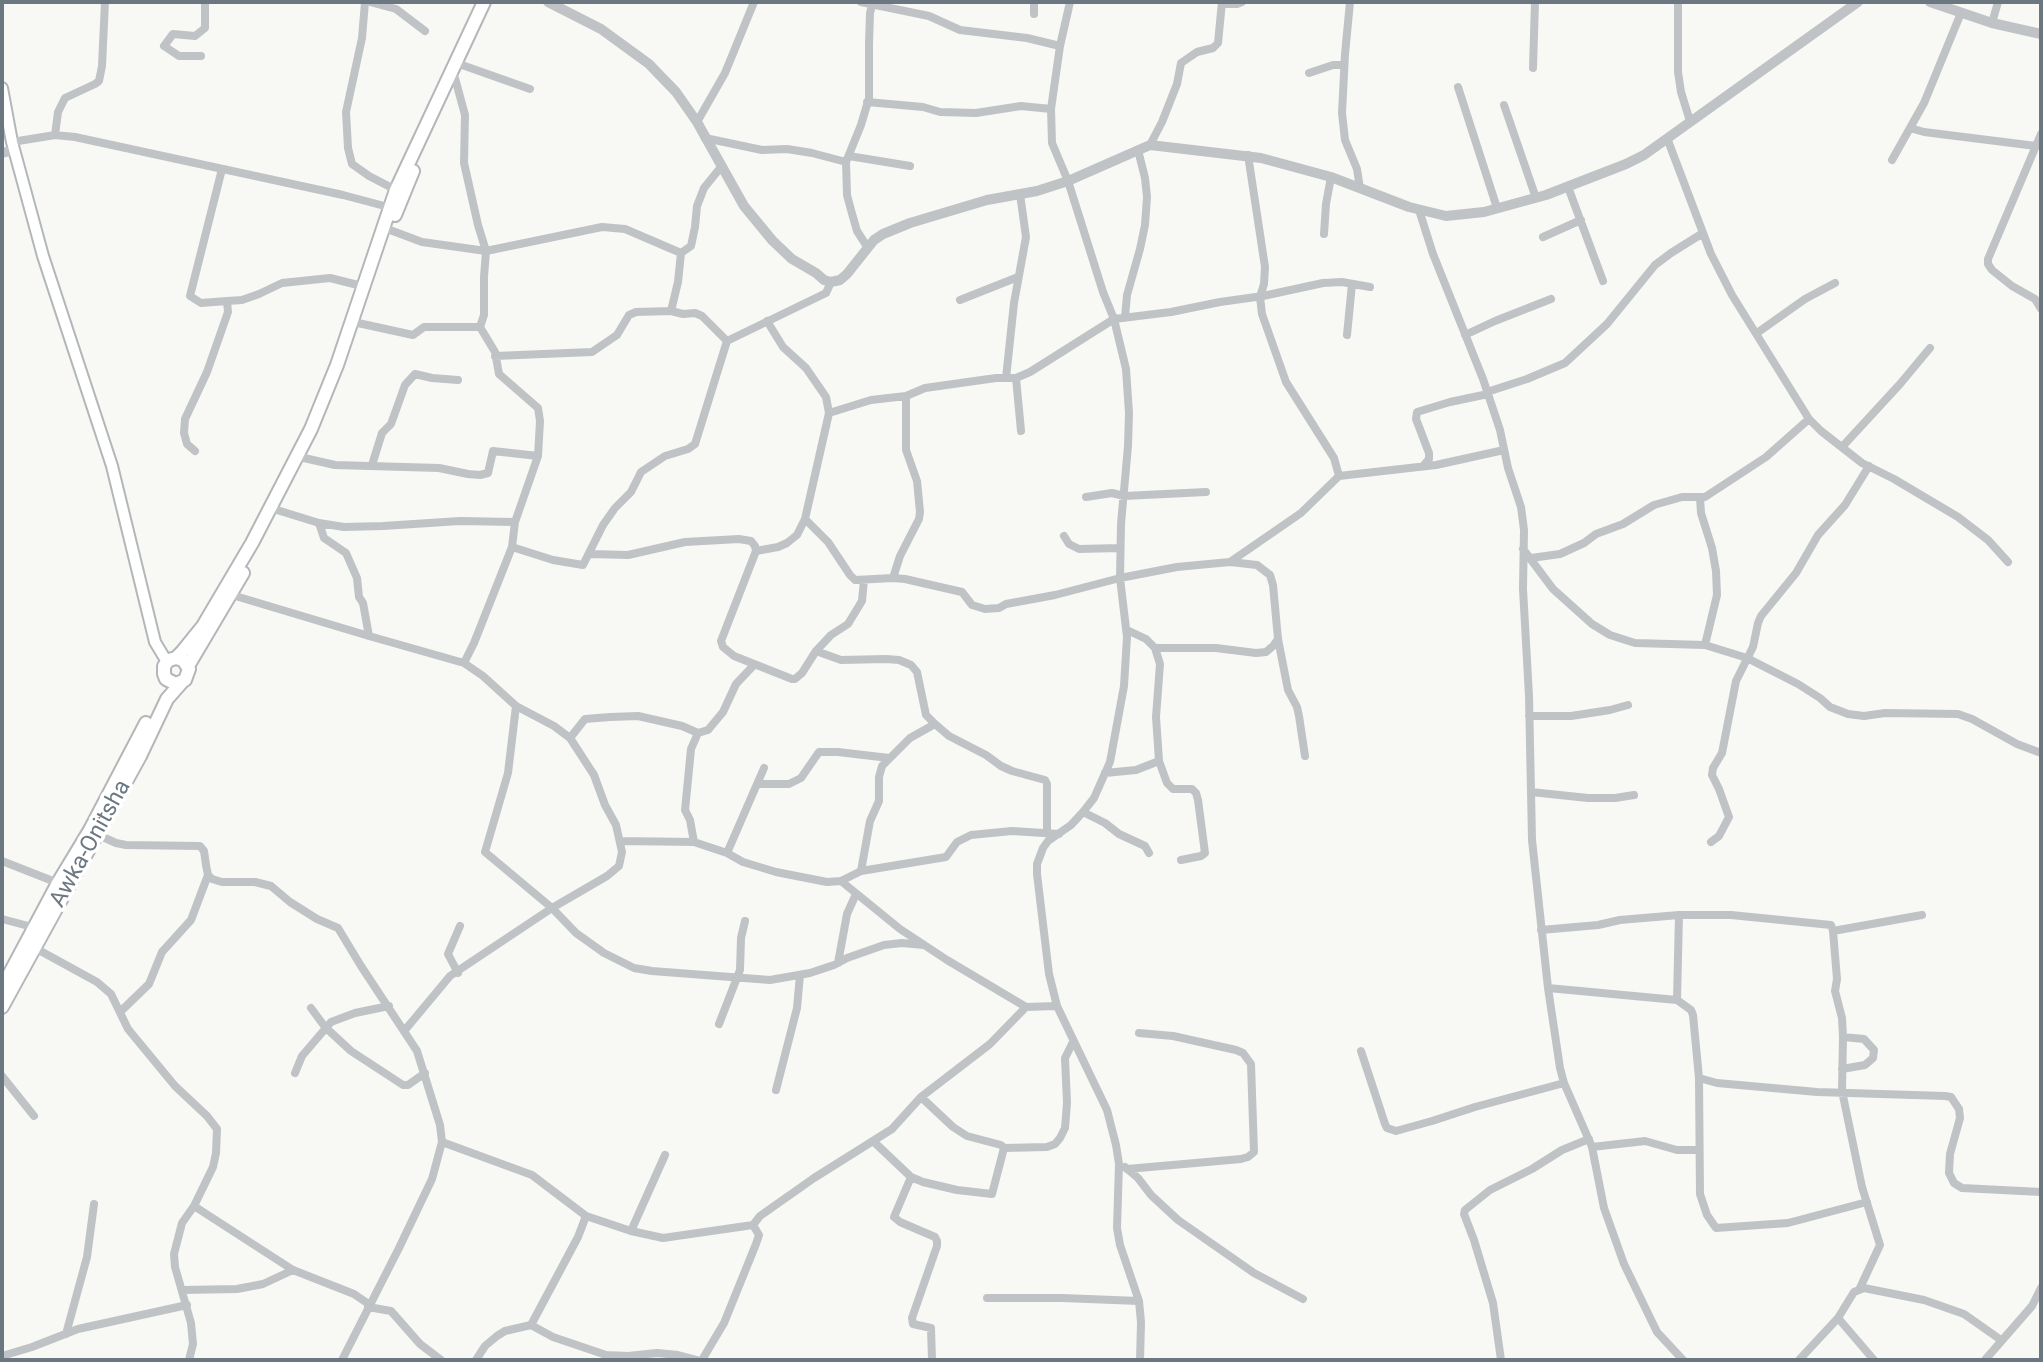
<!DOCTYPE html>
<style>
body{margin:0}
#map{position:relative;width:2043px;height:1362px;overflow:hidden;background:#f8f8f5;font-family:Roboto,sans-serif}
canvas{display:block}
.frame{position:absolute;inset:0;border:4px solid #6b7882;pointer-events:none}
</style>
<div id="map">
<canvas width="2043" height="1362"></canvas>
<div class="frame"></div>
</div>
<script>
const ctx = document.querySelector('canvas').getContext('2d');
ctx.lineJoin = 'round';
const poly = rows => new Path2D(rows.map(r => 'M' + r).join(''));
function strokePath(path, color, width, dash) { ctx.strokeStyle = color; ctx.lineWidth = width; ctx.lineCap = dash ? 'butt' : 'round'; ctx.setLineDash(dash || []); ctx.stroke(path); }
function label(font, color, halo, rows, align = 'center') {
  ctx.font = font + ' Roboto,sans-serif'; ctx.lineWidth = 7; ctx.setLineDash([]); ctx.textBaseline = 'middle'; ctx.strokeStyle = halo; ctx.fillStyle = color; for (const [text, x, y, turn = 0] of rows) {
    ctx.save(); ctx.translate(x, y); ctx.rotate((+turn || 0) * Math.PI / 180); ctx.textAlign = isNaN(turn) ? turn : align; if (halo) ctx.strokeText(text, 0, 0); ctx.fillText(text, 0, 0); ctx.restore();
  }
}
const secondary = poly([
 [2,88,12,142,43,256,112,466,155,642,167,662]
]);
const primary = poly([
 [395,215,413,171],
 [176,658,183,660,189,669,185,680,176,684,166,679,164,674,164,666,169,660,176,658,182,652,203,626,252,543,311,429,337,365,396,190,484,2],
 [188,666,243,573],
 [2,988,58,883,90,830,146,723],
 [2,1007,140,756,167,699,182,682]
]);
strokePath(secondary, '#b2b7ba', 14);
strokePath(primary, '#b3b7ba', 16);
strokePath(poly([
 [365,2,362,38,346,112,348,148,352,164,369,176,396,190],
 [370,2,396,9,425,31],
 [861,2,929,16,960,30,1027,38,1060,46],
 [1034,2,1034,14],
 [1070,2,1060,46,1051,109,1052,143,1068,181,1103,292,1114,319,1126,369,1129,413,1128,446,1121,524,1120,578,1127,637,1124,686,1110,762,1094,798,1083,812,1071,825,1048,841,1043,848,1037,864,1037,874,1049,974,1057,1006,1107,1110,1116,1145,1119,1164,1117,1228,1120,1245,1139,1301,1141,1322,1140,1360],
 [1350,2,1345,54,1342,113,1345,140,1357,169,1360,188],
 [1678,2,1678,72,1681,92,1690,121],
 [1222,4,1237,4,1242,2],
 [1992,23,1998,2],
 [201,56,179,56,164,46,173,34,195,36,205,28,205,2],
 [462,65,530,89],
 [1533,68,1535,2],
 [1309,73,1333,65,1344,65],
 [455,78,465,115,464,163,478,225,486,251,484,277,484,315,480,327,495,352,499,374,538,408,540,421,538,456,515,522,512,547,474,643,464,663],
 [1458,87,1497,208],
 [867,102,923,107,940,112,976,113,1021,106,1051,109],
 [1504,105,1536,198],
 [697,122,725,73,754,2],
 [1910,128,1924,132,2036,146],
 [2041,134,1988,259,1988,264,1992,270,2012,286,2035,299,2041,309],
 [55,135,58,112,65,98,95,84,99,81,102,66,105,2],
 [705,138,762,150,787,149,812,153,846,162],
 [1667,138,1711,254,1732,295,1809,419,1821,431,1862,463,1894,479,1958,517,1988,540,2008,562],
 [12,142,55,135,75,137,343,195,392,208],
 [1150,145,1162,122,1177,84,1181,63,1197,52,1213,48,1218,43,1222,2],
 [1248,155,1265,267,1264,284,1260,297,1262,314,1286,382,1327,447,1334,458,1339,476],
 [849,156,910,166],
 [1892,160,1924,103,1961,13],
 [1568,187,1603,281],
 [1419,210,1433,254,1483,379,1500,430,1508,468,1521,507,1524,530,1523,589,1529,696,1532,840,1548,988,1560,1068,1564,1083,1592,1147,1604,1208,1624,1264,1657,1332,1683,1360],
 [390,230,422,242,486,251,602,227,625,229,681,253],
 [1324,234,1326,204,1331,177],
 [1543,237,1581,220],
 [868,248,857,231,851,210,847,195,846,162,861,125,869,98,869,44,870,13,873,2],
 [960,300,1018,277],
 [227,301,242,300,259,294,282,283,330,278,362,286],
 [671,311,678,282,681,253,691,246,695,227,697,206,704,188,721,167],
 [1125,317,1127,295,1140,249,1145,225,1147,197,1145,178,1138,150],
 [358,323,413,335,424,327,480,327],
 [1757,333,1805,299,1835,283],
 [1347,335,1352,284],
 [1465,335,1495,321,1551,299],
 [495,356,592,352,617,335,629,315,636,312,671,311,683,314,695,313,702,316,727,341,826,293,831,282],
 [1006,378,1014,303,1026,237,1020,194],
 [1016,378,1021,431],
 [1487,392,1527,379,1565,363,1607,324,1655,265,1671,253,1703,233],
 [829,413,871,400,906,396,925,388,996,378,1016,378,1030,372,1114,319,1171,312,1220,302,1263,296,1323,283,1342,282,1370,287],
 [1842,447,1900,384,1930,348],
 [195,451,187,444,184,433,185,419,207,372,228,312,227,301,201,303,190,296,222,169],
 [304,458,335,465,439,468,468,474,480,475,488,473,493,451,538,456],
 [372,465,382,433,391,424,405,385,415,374,432,378,458,380],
 [1423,466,1429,459,1429,453,1416,419,1417,412,1450,402,1488,394],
 [1086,497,1112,493,1124,496,1206,492],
 [1700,498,1701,513,1712,548,1716,571,1717,595,1705,645],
 [277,510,319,523,344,527,383,526,460,521,515,522],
 [805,519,828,542,850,575,855,580,893,578,905,579,962,592,972,605,985,609,999,608,1006,604,1055,595,1120,578,1177,567,1230,562,1257,565,1270,575,1273,585,1278,639,1288,690,1297,707,1299,716,1305,756],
 [319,523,324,538,346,553,357,578,359,597,363,603,369,636],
 [1064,536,1069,544,1079,549,1120,548],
 [512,547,553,560,583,565,603,525,615,508,631,492,641,472,665,456,688,449,695,444,727,341],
 [1523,549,1553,589,1592,624,1610,635,1635,643,1705,645,1747,658,1798,684,1820,698,1830,707,1848,714,1864,716,1885,713,1958,714,1972,719,2017,744,2041,753],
 [756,551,721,641,723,647,734,656,792,679,795,679,802,673,816,651,831,635,848,624,862,601,864,580],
 [756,551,778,547,787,543,797,535,805,519,829,413,826,397,806,368,783,347,767,321],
 [590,554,628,555,685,542,739,539,751,541,755,546,756,551],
 [1531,558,1560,554,1584,543,1596,534,1623,524,1654,505,1682,497,1705,497,1766,457,1809,419],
 [1230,562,1301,513,1339,476,1436,465,1504,450],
 [893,578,900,556,919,519,920,512,917,481,906,450,906,396],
 [232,595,369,636,464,663,483,676,516,706,554,726,570,738,594,775,605,805,616,825,622,852,619,866,607,876,552,908,450,976,405,1030],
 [1127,630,1146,639,1155,648,1160,664,1156,717,1159,761,1167,783,1173,789,1192,789,1196,793,1198,800,1205,853,1201,856,1181,860],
 [1155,648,1216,648,1256,653,1266,652,1273,646,1278,639],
 [816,651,841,660,886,659,899,660,911,665,917,672,926,715,935,724,949,736,986,755,1001,766,1012,771,1045,780,1047,784,1047,833],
 [516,706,508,773,485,852,552,908,576,933,604,953,634,968,652,971,770,980,810,973,834,965,847,958,884,945,902,943,924,945],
 [1529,716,1571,716,1610,710,1628,705],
 [570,738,585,719,610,717,638,716,682,726,698,733],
 [1105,773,1136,770,1159,761],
 [758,784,789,784,801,778,819,752,838,752,889,758],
 [1531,792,1588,798,1615,798,1634,795],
 [1083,812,1105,823,1119,834,1145,846,1149,853],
 [94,833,116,843,126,845,200,846,204,851,206,865,208,875,212,879,222,882,255,882,271,886,290,902,317,919,338,928,361,966,417,1051,440,1125,442,1142,432,1179,399,1248,342,1360],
 [620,841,694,842,727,853,743,862,776,872,827,882,841,881,861,871,946,857,957,842,971,835,1012,831,1059,834],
 [694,842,690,820,685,810,691,749,698,733,708,730,723,712,736,684,754,665],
 [1711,842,1719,836,1729,817,1719,789,1712,775,1713,768,1722,753,1736,681,1753,647,1758,623,1761,616,1796,573,1818,535,1845,505,1869,466],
 [727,853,764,768],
 [2,861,58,883],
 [861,871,870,821,879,801,879,777,882,766,910,738,935,724],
 [841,881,900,929,947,960,1026,1007,1057,1006],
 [2,919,36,928],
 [1541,930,1598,925,1620,920,1679,915,1731,915,1831,925,1833,931,1837,979,1835,991,1842,1018,1843,1037,1842,1091,1862,1187,1880,1245,1859,1290,1854,1292,1838,1318,1799,1360],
 [1833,931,1922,915],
 [35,948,97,982,111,994,128,1029,175,1086,207,1116,217,1129,216,1153,213,1167,194,1206,182,1223,174,1254,175,1267,191,1323,193,1344,189,1360],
 [838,963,847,914,856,894],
 [458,973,448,954,460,926],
 [1548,988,1677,1000,1691,1010,1693,1015,1699,1078,1700,1194,1707,1215,1716,1228,1788,1223,1867,1202],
 [1677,1000,1679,915],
 [311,1008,325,1027,351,1051,403,1085,408,1085,425,1073],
 [120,1012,149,984,162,952,191,920,208,875],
 [719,1024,740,970,741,938,745,921],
 [1361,1051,1385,1124,1387,1128,1396,1131,1432,1121,1475,1107,1564,1083],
 [1842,1069,1865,1065,1873,1058,1874,1050,1864,1039,1843,1037],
 [295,1073,302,1056,331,1022,355,1013,389,1006],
 [2,1076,34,1116],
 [1699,1078,1717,1083,1817,1092,1945,1096,1951,1097,1959,1109,1960,1118,1950,1154,1949,1173,1954,1183,1962,1188,2041,1192],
 [776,1090,797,1008,800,975],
 [873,1141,911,1177,923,1182,957,1190,992,1194,1004,1148,1001,1145,967,1136,953,1127,921,1097],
 [442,1142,532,1175,586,1216,631,1231,663,1238,753,1225,760,1216,814,1178,892,1129,921,1097,990,1044,1026,1007],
 [1592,1147,1645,1141,1677,1150,1699,1150],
 [1004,1148,1047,1147,1055,1144,1060,1138,1065,1128,1067,1103,1065,1058,1073,1042],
 [1125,1167,1138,1178,1151,1195,1178,1220,1254,1273,1303,1299],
 [1127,1169,1241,1159,1248,1157,1254,1152,1251,1064,1243,1053,1236,1050,1173,1036,1139,1033],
 [911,1177,894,1217,900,1222,935,1237,937,1241,937,1246,912,1318,913,1324,931,1328,932,1360],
 [194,1206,293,1270,354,1294,370,1305],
 [631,1231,665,1155],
 [183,1290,237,1289,263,1284,293,1270],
 [1859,1290,1864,1288,1924,1300,1964,1314,2001,1340],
 [987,1298,1062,1298,1139,1301],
 [368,1307,391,1311,420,1344,441,1360],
 [1838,1318,1874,1360],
 [531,1325,578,1237,586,1216],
 [66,1334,87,1257,94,1204],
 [2,1356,32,1347,78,1329,187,1305],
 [476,1360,485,1346,497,1336,505,1331,531,1325,553,1337,606,1355,628,1356,657,1353,678,1355,697,1360],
 [702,1360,724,1323,756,1244,759,1235,753,1225],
 [1501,1360,1493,1303,1474,1240,1464,1214,1465,1210,1490,1190,1532,1169,1562,1150,1589,1139],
 [1985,1360,2032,1306,2041,1288]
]), '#bfc3c6', 8);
strokePath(poly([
 [548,2,601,29,649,64,676,92,697,122,744,206,772,240,792,259,816,273,824,280,831,282,840,280,847,274,874,240,883,234,910,223,987,200,1037,191,1068,181,1150,145,1261,158,1331,177,1409,207,1446,216,1484,212,1546,195,1626,164,1644,155,1858,2],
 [1930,2,1992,23,2041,34],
 [2,153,14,150]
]), '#bfc3c6', 10);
strokePath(secondary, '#fff', 10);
strokePath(primary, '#fff', 12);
label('23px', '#6b7882', '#fff', [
 ["Awka-Onitsha",91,844,-61]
]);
</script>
